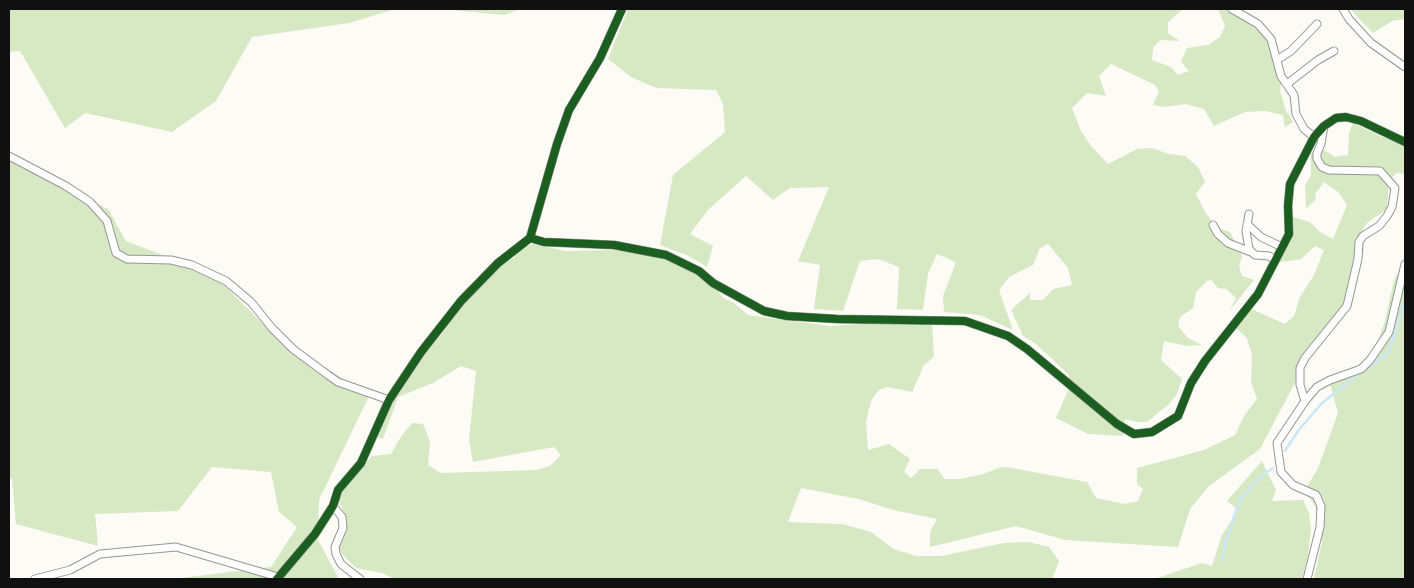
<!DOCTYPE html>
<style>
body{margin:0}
#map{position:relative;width:1414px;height:588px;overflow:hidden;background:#fcfbf6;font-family:"Playfair Display",serif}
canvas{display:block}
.frame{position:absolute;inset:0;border:10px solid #101010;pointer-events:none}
</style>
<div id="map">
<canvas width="1414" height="588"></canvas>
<div class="frame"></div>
</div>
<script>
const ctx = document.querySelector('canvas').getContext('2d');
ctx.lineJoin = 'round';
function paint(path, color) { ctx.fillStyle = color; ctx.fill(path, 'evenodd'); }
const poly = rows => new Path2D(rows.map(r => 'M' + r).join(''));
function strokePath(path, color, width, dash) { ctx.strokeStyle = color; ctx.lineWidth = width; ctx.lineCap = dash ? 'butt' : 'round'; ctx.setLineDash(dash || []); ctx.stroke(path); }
paint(poly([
 [9,9,395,9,349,23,252,37,216,101,172,132,85,113,65,128,20,51,9,52],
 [441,9,521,9,504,15],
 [628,9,1183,9,1168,22,1168,33,1180,41,1160,40,1153,48,1152,60,1171,67,1178,75,1189,71,1181,62,1187,48,1208,45,1220,37,1225,26,1218,9,1240,9,1271,41,1283,69,1280,91,1286,111,1293,122,1285,127,1283,115,1265,111,1245,112,1214,126,1204,109,1185,104,1165,107,1153,105,1159,91,1155,85,1111,64,1099,76,1106,96,1087,93,1072,108,1081,131,1092,147,1108,164,1137,149,1152,148,1169,154,1185,156,1198,167,1205,182,1196,194,1205,212,1217,228,1230,232,1242,256,1239,266,1242,276,1254,280,1230,310,1236,298,1226,289,1218,288,1211,280,1207,281,1196,292,1193,308,1180,317,1178,326,1188,338,1202,345,1187,346,1164,341,1161,360,1182,379,1177,394,1169,404,1147,422,1137,422,1125,419,1123,436,1088,434,1056,418,1069,388,1069,375,1036,344,1023,336,1011,310,1030,293,1030,300,1043,300,1053,289,1072,285,1068,268,1048,244,1040,248,1033,265,1009,277,999,290,1013,330,980,315,944,312,943,296,956,262,937,254,928,274,923,310,897,309,899,267,878,259,860,261,843,311,814,309,820,265,798,261,829,187,790,188,773,200,746,176,708,210,690,234,713,246,707,267,689,256,660,245,673,175,725,132,723,104,716,90,656,88,631,77,608,59],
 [1350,9,1405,9,1405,19,1392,21,1373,33],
 [1353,123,1382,137,1405,144,1405,174,1397,173,1389,180,1387,209,1367,223,1360,235,1364,251,1345,305,1307,360,1260,449,1208,487,1190,509,1178,547,1065,540,1016,526,930,547,930,532,937,519,893,510,859,499,801,488,788,522,842,524,871,532,894,549,916,556,941,556,1004,543,1029,542,1049,547,1059,561,1052,579,394,579,382,573,356,568,341,553,335,541,345,516,337,496,344,485,372,456,391,454,400,438,412,423,423,424,430,442,428,465,441,473,536,470,550,466,561,455,554,447,473,462,469,440,476,371,461,366,433,383,398,397,383,439,372,435,390,392,398,378,407,365,441,335,456,311,459,299,465,289,474,282,489,278,503,263,512,259,524,247,534,244,565,251,614,250,640,252,665,259,698,274,715,286,723,298,734,303,748,315,830,326,932,319,934,357,924,365,912,392,888,387,879,390,871,401,866,422,868,450,889,444,910,459,904,472,911,478,920,469,937,469,945,479,961,479,983,474,1002,467,1012,468,1087,482,1096,498,1125,504,1138,501,1143,489,1137,484,1137,468,1204,450,1235,435,1244,416,1257,399,1251,382,1252,355,1247,338,1235,327,1249,308,1285,324,1294,316,1300,297,1314,275,1324,250,1315,246,1301,259,1276,263,1289,216,1310,222,1320,232,1333,239,1347,205,1338,192,1324,182,1315,194,1316,199,1306,209,1305,185,1311,176,1311,153,1319,147,1335,157,1348,155,1349,133],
 [9,160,108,209,126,241,214,275,270,331,369,396,319,500,318,540,339,579,172,579,271,567,297,527,279,512,271,472,212,467,178,511,95,514,98,546,16,524,12,479,9,477],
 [1405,260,1405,579,1314,579,1322,542,1316,508,1305,490,1318,468,1338,413,1330,384,1361,366,1375,349,1385,321,1394,280],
 [1262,461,1276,490,1272,501,1303,500,1309,513,1311,528,1308,556,1302,579,1154,579,1202,563,1212,566,1222,535,1238,510,1227,501]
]), '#d6e9c4');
strokePath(poly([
 [1366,369,1389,352,1405,299],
 [1285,451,1298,431,1321,404,1361,372],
 [1222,561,1225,545,1239,501,1260,477,1273,468]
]), '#cce7f6', 2.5);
const minor = poly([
 [1232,9,1258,24,1271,39,1281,76,1294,95,1296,114,1304,129,1314,137],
 [1343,9,1349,19,1371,43,1405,67],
 [1277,60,1291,51,1317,24],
 [1287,84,1318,60,1334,51],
 [9,156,66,186,90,202,107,221,116,253,127,259,171,260,192,265,226,281,251,302,272,328,293,349,328,375,338,382,389,400],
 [1249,214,1246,231,1249,249,1255,255,1269,256,1275,260],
 [1247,224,1261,237,1282,247],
 [1213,225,1218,234,1228,243,1251,252],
 [530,238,544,242,614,245,666,255,699,271,713,283,764,311,787,316,837,319,965,321,1008,336,1027,349,1117,424,1134,434,1152,432,1178,416,1191,383,1205,361,1258,294,1289,234,1288,206,1290,184,1314,137,1324,126,1336,118,1346,117,1361,121,1405,142],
 [1305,401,1317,387,1330,380,1361,369,1370,360,1389,332,1405,264],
 [333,506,342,517,343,528,335,547,336,554,341,564,360,579],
 [35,579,70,570,100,554,176,547,278,577],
 [277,579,315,534,333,506,338,490,361,463,389,400,421,352,461,301,498,263,530,238,557,144,569,110,600,58,622,9],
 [1307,579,1320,527,1321,506,1316,495,1293,485,1281,472,1277,443,1305,401,1300,385,1300,368,1305,358,1347,306,1358,259,1359,242,1363,236,1379,226,1387,216,1392,207,1395,188,1380,171,1329,170,1322,167,1317,159,1317,153,1321,144,1324,126]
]);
strokePath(minor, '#969694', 9);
strokePath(minor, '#fffefe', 7);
strokePath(poly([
 [530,238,544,242,614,245,666,255,699,271,713,283,764,311,787,316,837,319,965,321,1008,336,1027,349,1117,424,1134,434,1152,432,1178,416,1191,383,1205,361,1258,294,1289,234,1288,206,1290,184,1314,137,1324,126,1336,118,1346,117,1361,121,1405,142],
 [277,579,315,534,333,506,338,490,361,463,389,400,421,352,461,301,498,263,530,238,557,144,569,110,600,58,622,9]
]), '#1b5e20', 8);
</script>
